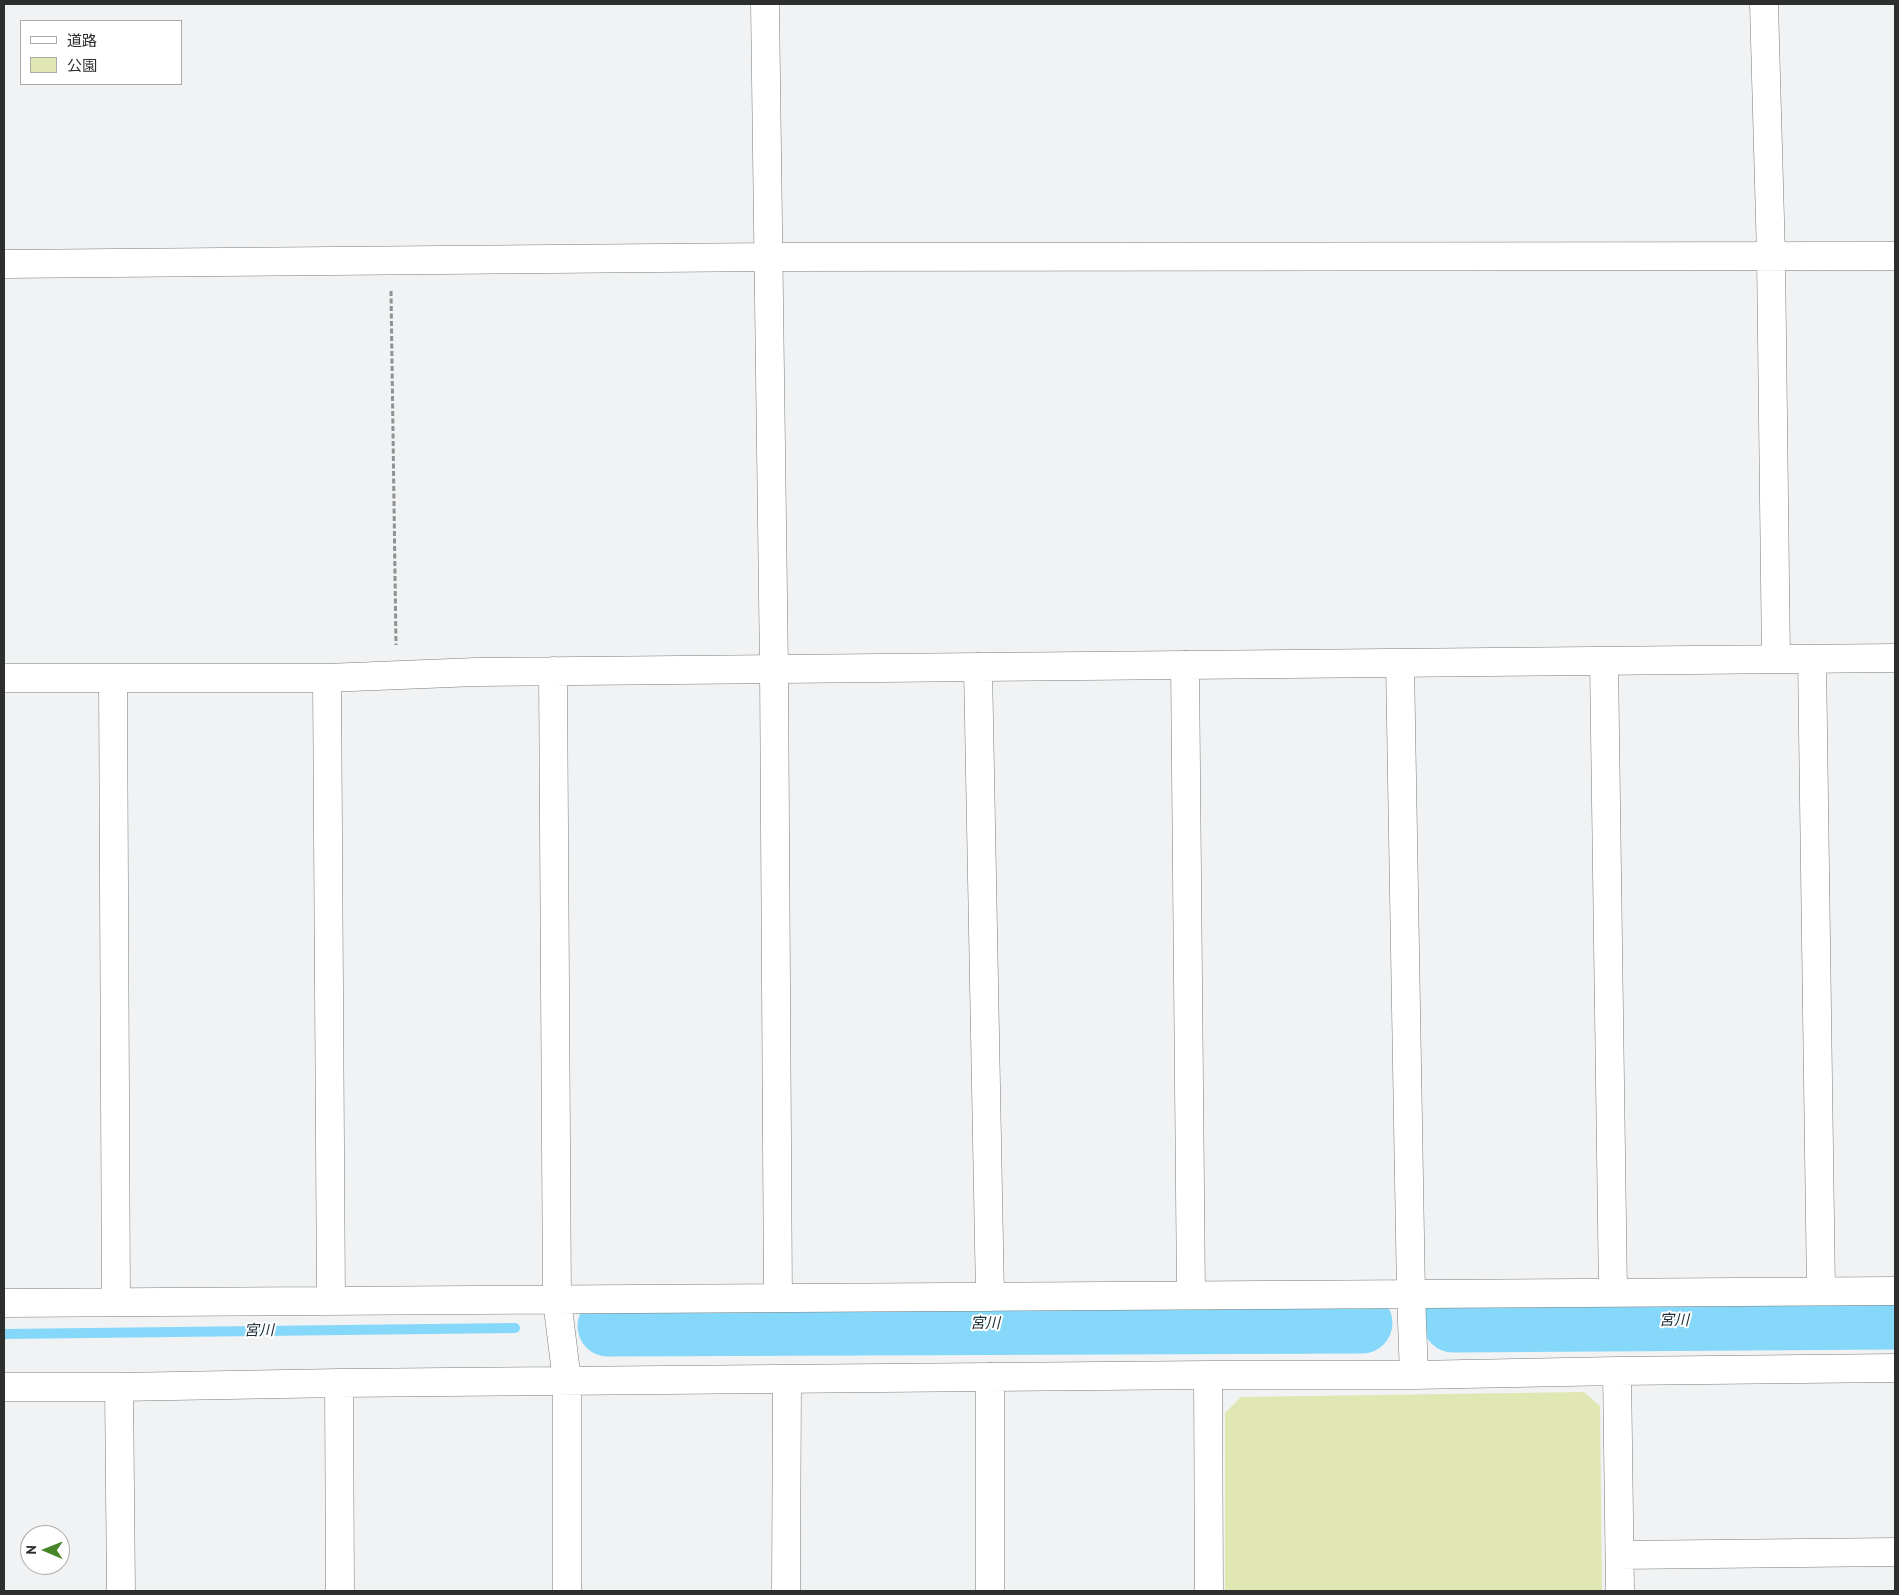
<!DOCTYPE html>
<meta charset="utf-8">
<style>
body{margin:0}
#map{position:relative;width:1899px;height:1595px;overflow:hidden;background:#f1f2f3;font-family:"PT Sans","Noto Sans JP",sans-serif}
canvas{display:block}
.frame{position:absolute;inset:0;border:5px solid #2d2e2e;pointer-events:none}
.legend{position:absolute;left:20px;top:20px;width:162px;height:65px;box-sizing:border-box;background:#fff;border:1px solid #ababab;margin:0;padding:6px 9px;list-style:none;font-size:15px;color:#2d2e2e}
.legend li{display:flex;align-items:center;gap:10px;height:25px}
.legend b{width:25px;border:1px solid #ababab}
.north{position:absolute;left:20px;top:1525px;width:50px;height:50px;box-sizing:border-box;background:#fff;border:1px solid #ababab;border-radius:50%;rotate:271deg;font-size:14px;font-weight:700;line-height:20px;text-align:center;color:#2d2e2e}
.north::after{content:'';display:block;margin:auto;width:18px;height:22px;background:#468628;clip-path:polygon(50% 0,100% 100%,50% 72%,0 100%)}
</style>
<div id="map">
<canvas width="1899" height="1595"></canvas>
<div class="frame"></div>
<ul class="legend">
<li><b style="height:6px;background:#fff"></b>道路</li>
<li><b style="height:14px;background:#e0e7b2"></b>公園</li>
</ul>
<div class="north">N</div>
</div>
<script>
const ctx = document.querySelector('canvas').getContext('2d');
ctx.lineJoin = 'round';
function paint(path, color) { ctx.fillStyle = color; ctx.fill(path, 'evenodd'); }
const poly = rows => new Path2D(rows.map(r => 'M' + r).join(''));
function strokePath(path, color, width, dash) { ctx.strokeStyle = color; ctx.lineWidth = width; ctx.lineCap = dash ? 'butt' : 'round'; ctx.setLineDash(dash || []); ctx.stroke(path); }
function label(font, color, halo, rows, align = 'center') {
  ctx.font = font + ' "PT Sans","Noto Sans JP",sans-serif'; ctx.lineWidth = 4; ctx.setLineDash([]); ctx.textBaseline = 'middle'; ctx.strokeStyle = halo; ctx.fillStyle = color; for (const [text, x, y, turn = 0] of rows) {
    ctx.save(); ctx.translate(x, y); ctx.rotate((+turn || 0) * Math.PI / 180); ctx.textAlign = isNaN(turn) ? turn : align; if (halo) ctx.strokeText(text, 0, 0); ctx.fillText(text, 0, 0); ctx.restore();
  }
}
paint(poly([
 [1584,1392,1600,1406,1602,1591,1225,1591,1225,1413,1241,1397]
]), '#e0e7b2');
strokePath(poly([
 [4,1334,515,1328]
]), '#85d8f9', 10);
strokePath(poly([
 [1453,1322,1895,1319],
 [608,1326,1362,1323]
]), '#85d8f9', 61);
const minor = poly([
 [765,4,774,669,778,1298],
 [1764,4,1771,256,1776,659],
 [4,264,769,257,1895,256],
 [1812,659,1821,1291],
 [1604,661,1613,1293],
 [1400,663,1411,1294,1414,1375],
 [1185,665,1191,1295],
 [978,667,990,1297],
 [553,671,557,1300,567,1381,567,1591],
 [4,678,327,678,476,672,1895,658],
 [327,678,331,1301],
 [113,679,116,1302],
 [4,1303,1895,1291],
 [1617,1371,1620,1591],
 [1208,1375,1209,1591],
 [990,1377,990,1591],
 [339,1383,340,1591],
 [4,1387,119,1387,339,1383,1208,1375,1414,1375,1617,1371,1895,1368],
 [119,1387,121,1591],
 [1620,1555,1895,1552],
 [786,1591,787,1379]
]);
strokePath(minor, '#7b7c7d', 29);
strokePath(poly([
 [391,291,396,645]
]), '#909192', 3, [5, 2.5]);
strokePath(minor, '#fff', 28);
label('italic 15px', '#192c34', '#fff', [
 ["宮川",1674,1321],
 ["宮川",985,1324],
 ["宮川",259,1331,-1]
]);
</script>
